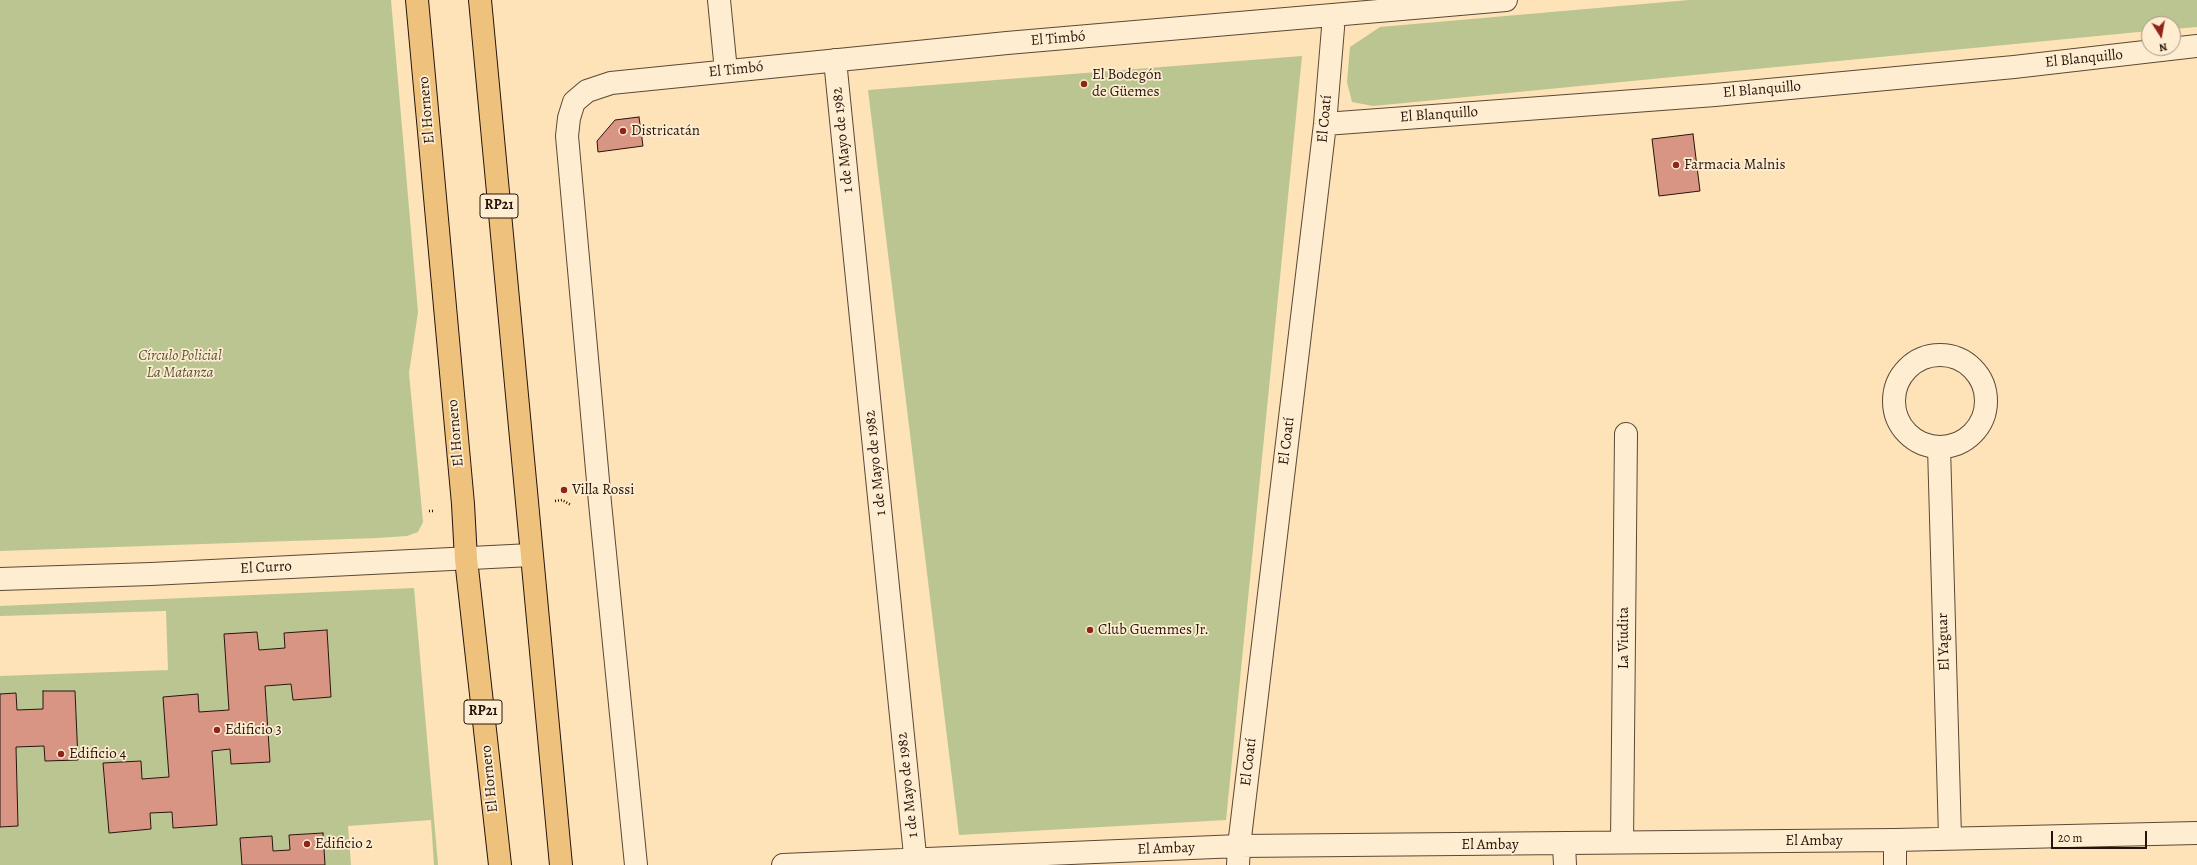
<!DOCTYPE html>
<meta charset="utf-8">
<style>
body{margin:0}
#map{position:relative;width:2197px;height:865px;overflow:hidden;background:#fde3b7;font-family:Alegreya,serif}
canvas{display:block}
.north{position:absolute;left:2141px;top:16px;width:40px;height:40px;box-sizing:border-box;background:#feedd0;border:1px solid #a89682;border-radius:50%;rotate:169deg;font-size:11px;font-weight:700;line-height:16px;text-align:center;color:#26140c}
.north::after{content:'';display:block;margin:auto;width:14px;height:18px;background:#8f2418;clip-path:polygon(50% 0,100% 100%,50% 72%,0 100%)}
.scale{position:absolute;left:2051px;top:831px;width:96px;height:18px;box-sizing:border-box;border:2px solid #26140c;border-top:0;padding-left:5px;font-size:12px;line-height:14px;white-space:nowrap;color:#26140c;-webkit-text-stroke:3px #feedd0;paint-order:stroke}
</style>
<div id="map">
<canvas width="2197" height="865"></canvas>
<div class="north">N</div>
<div class="scale">20 m</div>
</div>
<script>
const ctx = document.querySelector('canvas').getContext('2d');
ctx.lineJoin = 'round';
function paint(path, color) { ctx.fillStyle = color; ctx.fill(path, 'evenodd'); }
const poly = rows => new Path2D(rows.map(r => 'M' + r).join(''));
function strokePath(path, color, width, dash) { ctx.strokeStyle = color; ctx.lineWidth = width; ctx.lineCap = dash ? 'butt' : 'round'; ctx.setLineDash(dash || []); ctx.stroke(path); }
function label(font, color, halo, rows, align = 'center') {
  ctx.font = font + ' Alegreya,serif'; ctx.lineWidth = 3.5; ctx.setLineDash([]); ctx.textBaseline = 'middle'; ctx.strokeStyle = halo; ctx.fillStyle = color; for (const [text, x, y, turn = 0] of rows) {
    ctx.save(); ctx.translate(x, y); ctx.rotate((+turn || 0) * Math.PI / 180); ctx.textAlign = isNaN(turn) ? turn : align; if (halo) ctx.strokeText(text, 0, 0); ctx.fillText(text, 0, 0); ctx.restore();
  }
}
paint(poly([
 [0,0,391,0,418,312,409,373,423,522,418,532,407,536,377,538,0,551],
 [1689,0,2197,0,2197,27,2173,29,2173,24,2149,24,2149,31,1373,106,1352,102,1347,82,1350,47,1380,27],
 [1302,56,1226,820,959,835,868,90],
 [414,588,438,865,434,865,431,820,348,826,351,865,325,865,323,833,289,835,290,850,273,851,272,836,240,838,242,865,0,865,0,827,18,826,16,747,44,746,45,761,77,759,75,691,43,691,43,709,17,710,16,693,0,694,0,676,168,670,166,611,0,616,0,606],
 [327,630,331,697,293,700,291,684,265,686,270,761,231,764,230,749,212,751,217,825,173,828,172,812,150,813,151,829,109,833,103,764,141,761,142,779,169,777,163,697,198,694,199,712,229,710,224,635,257,632,259,650,285,648,284,633]
]), '#bac592');
const building = poly([
 [639,117,643,146,598,152,597,141,615,120,639,117],
 [1693,134,1700,191,1659,196,1652,139,1693,134],
 [327,630,331,697,293,700,291,684,265,686,270,762,231,764,230,749,212,751,217,825,173,828,172,812,150,813,151,829,109,833,103,763,141,761,142,779,169,777,163,697,198,694,199,712,229,710,224,634,257,632,259,650,285,648,284,633,327,630],
 [43,691,75,691,78,760,45,761,44,746,16,747,18,826,0,827,0,694,16,693,17,710,43,709,43,691],
 [323,833,325,865,242,865,240,838,272,836,273,851,290,850,289,835,323,833]
]);
paint(building, '#d99584');
strokePath(building, '#26140c', 1);
const street = poly([
 [719,0,726,71],
 [835,60,916,865],
 [1325,124,1715,95,2014,67,2197,46],
 '1894 401a46 46 0 1 1 92 0a46 46 0 1 1-92 0Z',
 [1939,447,1950,837],
 [0,579,151,574,531,555],
 [1895,840,1895,865],
 [1622,842,1626,434],
 [1564,845,1565,865],
 [636,865,600,503,567,136,569,118,574,102,587,91,611,83,1007,43,1506,0],
 [783,865,1239,846,1895,840,2197,833],
 [1238,865,1239,846,1325,124,1334,16]
]);
const primary = poly([
 [417,0,463,504,466,559,500,865],
 [480,0,561,865]
]);
strokePath(street, '#5c4837', 24);
strokePath(primary, '#26140c', 24);
strokePath(poly([
 [555,501,562,500,571,505],
 [429,511,435,511]
]), '#26140c', 2.5, [1, 2]);
strokePath(street, '#feedd0', 22);
strokePath(primary, '#eec27c', 22);
for (const [x, y, r, color] of [
 [1084,84,4,"#8f2418"],
 [623,131,4,"#8f2418"],
 [1676,165,4,"#8f2418"],
 [564,490,4,"#8f2418"],
 [1090,630,4,"#8f2418"],
 [217,730,4,"#8f2418"],
 [61,754,4,"#8f2418"],
 [307,844,4,"#8f2418"]
]) { const dot = new Path2D(); dot.arc(x, y, r, 0, 2 * Math.PI); ctx.fillStyle = color; ctx.fill(dot); strokePath(dot, '#feedd0', 1.5); }
for (const [x, y, w] of [
 [499,206,38],
 [483,712,38]
]) { const box = new Path2D(); box.roundRect(x - w / 2, y - 12, w, 24, 3); ctx.fillStyle = '#feedd0'; ctx.fill(box); strokePath(box, '#26140c', 1); }
label('bold 14px', '#26140c', null, [
 ["RP21",499,206],
 ["RP21",483,712]
]);
label('15px', '#26140c', '#feedd0', [
 ["El Timbó",1058,39,-5],
 ["El Blanquillo",2084,59,-6],
 ["El Timbó",736,70,-6],
 ["El Blanquillo",1762,90,-5],
 ["El Hornero",427,110,-95],
 ["El Blanquillo",1439,115,-4],
 ["El Coatí",1325,119,-85],
 ["1 de Mayo de 1982",843,140,-96],
 ["El Hornero",456,433,-95],
 ["El Coatí",1287,441,-83],
 ["1 de Mayo de 1982",876,463,-96],
 ["El Curro",266,568,-3],
 ["La Viudita",1624,638,-90],
 ["El Yaguar",1944,642,-92],
 ["El Coatí",1249,762,-83],
 ["El Hornero",490,779,-96],
 ["1 de Mayo de 1982",908,785,-96],
 ["El Ambay",1814,841],
 ["El Ambay",1490,845],
 ["El Ambay",1166,849,-2]
]);
label('15px', '#26140c', '#feedd0', [
 ["El Bodegón",1092,75],
 ["de Güemes",1092,92],
 ["Districatán",631,131],
 ["Farmacia Malnis",1684,165],
 ["Villa Rossi",572,490],
 ["Club Guemmes Jr.",1098,630],
 ["Edificio 3",225,730],
 ["Edificio 4",69,754],
 ["Edificio 2",315,844]
], 'left');
label('italic 15px', '#5a523b', '#feedd0', [
 ["Círculo Policial",180,356],
 ["La Matanza",180,373]
]);
</script>
